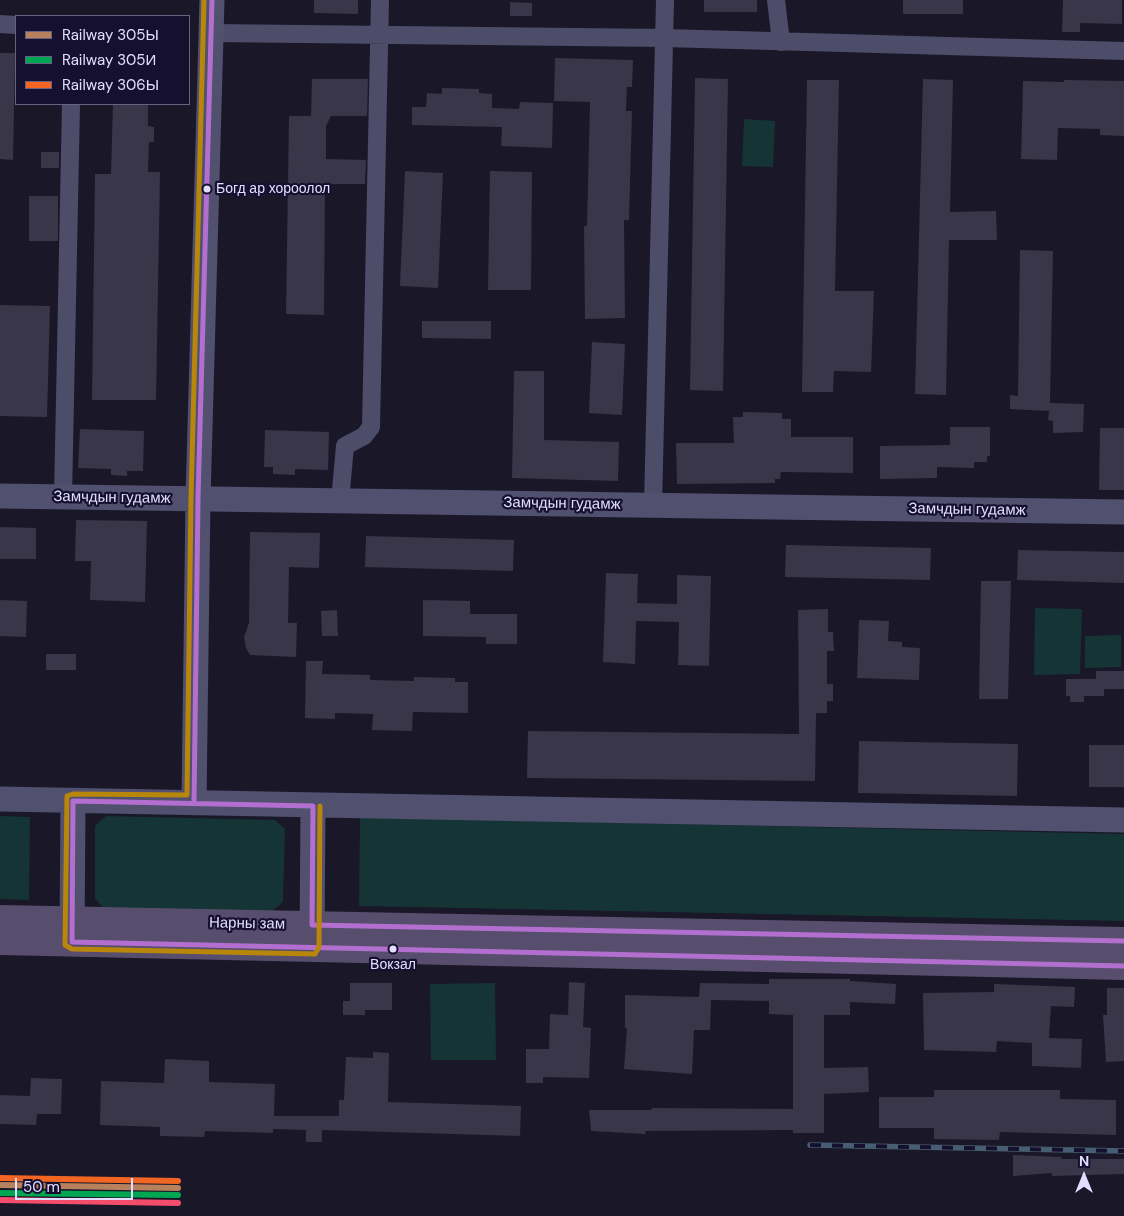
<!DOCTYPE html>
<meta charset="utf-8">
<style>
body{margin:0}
#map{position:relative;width:1124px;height:1216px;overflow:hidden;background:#1a1728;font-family:"DM Sans",sans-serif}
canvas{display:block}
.legend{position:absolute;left:15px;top:15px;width:175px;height:90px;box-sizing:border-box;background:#16102f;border:1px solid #686282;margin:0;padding:6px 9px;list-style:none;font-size:15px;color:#e2deff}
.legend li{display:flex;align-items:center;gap:10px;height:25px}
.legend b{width:25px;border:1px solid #686282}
.north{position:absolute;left:1059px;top:1151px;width:50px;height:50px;-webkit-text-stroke:4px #16102f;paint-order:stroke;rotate:0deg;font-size:14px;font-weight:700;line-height:20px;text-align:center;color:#e2deff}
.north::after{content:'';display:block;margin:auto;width:18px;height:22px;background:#e2deff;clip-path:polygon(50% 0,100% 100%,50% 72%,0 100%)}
.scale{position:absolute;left:15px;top:1178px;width:118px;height:22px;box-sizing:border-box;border:2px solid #e2deff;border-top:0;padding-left:6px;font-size:15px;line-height:18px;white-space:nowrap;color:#e2deff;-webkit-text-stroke:4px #16102f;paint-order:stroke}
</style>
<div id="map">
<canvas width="1124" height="1216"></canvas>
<ul class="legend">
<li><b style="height:6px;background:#b6815c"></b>Railway 305Ы</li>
<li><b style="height:6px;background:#00a651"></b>Railway 305И</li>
<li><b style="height:6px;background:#f26522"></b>Railway 306Ы</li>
</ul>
<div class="north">N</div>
<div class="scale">50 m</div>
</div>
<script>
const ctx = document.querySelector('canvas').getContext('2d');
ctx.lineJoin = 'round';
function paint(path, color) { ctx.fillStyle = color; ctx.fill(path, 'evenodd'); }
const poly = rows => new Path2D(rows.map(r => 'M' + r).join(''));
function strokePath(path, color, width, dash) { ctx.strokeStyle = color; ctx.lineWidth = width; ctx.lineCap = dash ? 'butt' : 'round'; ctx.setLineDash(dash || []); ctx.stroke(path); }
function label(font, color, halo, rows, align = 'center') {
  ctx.font = font + ' "DM Sans",sans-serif'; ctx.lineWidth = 4.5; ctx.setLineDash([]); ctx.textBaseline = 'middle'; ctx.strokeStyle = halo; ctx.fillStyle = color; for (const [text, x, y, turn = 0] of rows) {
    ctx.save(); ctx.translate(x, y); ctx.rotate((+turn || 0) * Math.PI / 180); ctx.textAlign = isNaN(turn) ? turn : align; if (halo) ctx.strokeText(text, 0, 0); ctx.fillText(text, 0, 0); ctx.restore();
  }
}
paint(poly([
 [744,119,775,121,773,167,742,166],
 [1035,608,1082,609,1080,674,1034,675],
 [1121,635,1121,667,1085,668,1085,636],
 [0,816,30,817,29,900,0,899],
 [106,816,275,820,285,829,283,902,272,911,104,909,95,898,95,826],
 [360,817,1124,834,1124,921,359,906],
 [495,983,496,1060,431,1060,430,984]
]), '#143436');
paint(poly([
 [314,0,358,0,358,14,314,13],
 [704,0,757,0,757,12,704,12],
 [903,0,963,0,963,14,903,14],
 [1063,0,1122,0,1122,24,1080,23,1080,32,1062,32],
 [510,2,532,3,532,16,510,16],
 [0,53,15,53,13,160,0,159],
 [555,58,633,60,632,87,627,87,626,111,632,111,629,220,624,220,625,318,585,319,584,226,587,226,590,102,554,101],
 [695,78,728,79,723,391,690,390],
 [312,79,368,79,367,116,331,116,326,126,326,159,366,160,365,184,325,184,324,315,286,314,289,116,311,116],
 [923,79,953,80,950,212,996,211,997,240,949,240,946,395,915,394],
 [807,80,839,80,835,291,874,291,871,372,834,371,833,392,802,392],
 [1064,80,1124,81,1124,136,1100,135,1100,129,1058,128,1057,160,1021,159,1023,81,1064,82],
 [442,88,479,89,479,93,492,94,492,108,519,109,520,102,553,103,552,148,501,146,502,127,412,125,412,107,426,107,427,93,442,94],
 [113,104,148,104,148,126,154,127,154,142,149,142,148,172,160,172,156,400,92,400,95,174,111,174],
 [41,152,59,152,59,168,41,168],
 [405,171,443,173,438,288,400,286],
 [490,171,532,172,531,290,488,290],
 [29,196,58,196,58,241,29,241],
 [1020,250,1053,251,1050,403,1084,404,1083,432,1053,433,1053,421,1048,420,1049,411,1010,409,1010,395,1018,396],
 [0,305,50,306,47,417,0,416],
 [422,321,491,321,491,339,422,338],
 [592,342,625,344,622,415,589,413],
 [514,371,544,371,544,440,619,442,618,481,512,478],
 [743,412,782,413,782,419,791,419,791,437,853,437,853,473,781,472,780,479,775,479,775,483,677,484,676,443,734,443,733,417,743,417],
 [950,427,990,427,990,456,987,456,987,462,974,462,974,468,937,467,937,478,880,479,880,446,950,445],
 [1100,428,1124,428,1124,490,1099,490],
 [80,429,144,431,143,471,127,471,127,476,111,475,111,469,78,468],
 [265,430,329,432,328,470,295,469,295,475,273,474,273,467,264,467],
 [76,520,147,521,145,602,90,600,91,561,75,561],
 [0,527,36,528,36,559,0,559],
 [250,532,320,533,319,568,289,567,288,623,297,623,296,657,250,655,246,648,244,637,249,623],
 [366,536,514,540,513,571,365,567],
 [786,545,931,548,930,580,785,577],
 [1018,550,1124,552,1124,583,1017,580],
 [606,573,638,574,637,603,677,604,677,575,711,576,709,666,678,665,679,622,636,621,635,664,603,662],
 [981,581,1011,581,1008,699,979,699],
 [0,600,27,601,26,637,0,636],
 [423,600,470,601,470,614,517,614,517,644,486,644,486,637,423,636],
 [828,609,828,632,833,632,834,651,827,651,827,684,833,684,833,701,827,701,827,713,816,713,815,781,527,778,528,731,799,734,798,610],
 [337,610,338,636,322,636,321,611],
 [859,620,889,621,888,641,902,642,902,647,920,648,919,680,857,678],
 [46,654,76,654,76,670,46,670],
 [306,661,323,661,322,674,370,675,370,680,414,681,414,677,455,678,455,682,468,682,468,713,413,712,412,731,372,730,373,714,335,713,335,719,305,718],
 [1096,671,1124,671,1124,689,1104,689,1104,696,1084,696,1084,702,1070,702,1070,696,1066,696,1066,679,1096,679],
 [859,741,1018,744,1017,796,858,793],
 [1089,745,1124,745,1124,787,1089,787],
 [769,979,850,979,850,981,896,984,895,1004,850,1002,850,1015,824,1015,824,1068,868,1067,869,1092,824,1094,824,1133,793,1133,793,1130,645,1131,646,1134,591,1131,589,1110,651,1110,652,1108,793,1109,793,1015,769,1014,769,1001,711,1000,710,1030,694,1030,692,1074,624,1069,627,1028,625,1028,625,995,699,997,700,983,769,984],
 [569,982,585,983,583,1027,591,1028,589,1078,543,1077,543,1083,526,1083,526,1049,549,1049,550,1014,568,1015],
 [350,983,392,983,392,1010,365,1010,365,1015,343,1015,343,1001,350,1001],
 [994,984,1075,987,1074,1007,1051,1006,1049,1038,1082,1039,1081,1068,1032,1066,1032,1043,997,1041,996,1052,924,1050,923,993,994,992],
 [1107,988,1124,988,1124,1061,1106,1062,1103,1015,1107,1015],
 [373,1052,389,1053,388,1102,521,1106,520,1136,322,1130,322,1142,306,1142,306,1130,273,1129,273,1133,205,1131,204,1137,160,1136,160,1127,100,1125,101,1081,164,1083,165,1059,209,1061,209,1082,275,1084,274,1116,339,1116,339,1100,344,1100,346,1057,373,1058],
 [31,1078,62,1079,61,1114,37,1114,36,1125,0,1124,0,1095,30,1096],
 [934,1090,1060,1090,1060,1099,1116,1100,1116,1135,1000,1132,999,1140,934,1139,934,1128,879,1128,879,1097,934,1097],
 [1013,1155,1061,1157,1062,1159,1124,1159,1124,1174,1052,1176,1052,1173,1013,1176]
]), '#393649');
strokePath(poly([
 [776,0,781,42],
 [0,24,16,25],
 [211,33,665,38,1124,51],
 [63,497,71,104],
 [340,501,345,446,364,436,371,427,380,0],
 [653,506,665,0]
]), '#4e4d69', 18);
strokePath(poly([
 [0,496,1124,512],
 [0,799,1124,820],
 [194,803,198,499,212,0],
 [72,941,73,801],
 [312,944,313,806]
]), '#51506e', 25);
strokePath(poly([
 [0,919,1124,941],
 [0,941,1124,966]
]), '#574e6d', 28);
const rail = poly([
 [810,1145,1124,1151]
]);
strokePath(rail, '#475d71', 5.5);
strokePath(rail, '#16102f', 4, [11]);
strokePath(poly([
 [194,803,198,499,212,0],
 [1124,941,312,925,313,806,73,801,72,942,1124,966]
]), '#b36fd0', 5);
strokePath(poly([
 [204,0,191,499,187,795,73,794,67,796,65,945,72,949,315,954,319,947,320,806]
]), '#b8860b', 5);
strokePath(poly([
 [0,1185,178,1188]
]), '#b6815c', 6);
strokePath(poly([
 [0,1193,178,1195]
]), '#00a651', 6);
strokePath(poly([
 [0,1178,178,1181]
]), '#f26522', 6);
strokePath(poly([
 [0,1200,178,1203]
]), '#f44d6c', 6);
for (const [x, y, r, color] of [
 [207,189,4.5,"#e2deff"],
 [393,949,4.5,"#e2deff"]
]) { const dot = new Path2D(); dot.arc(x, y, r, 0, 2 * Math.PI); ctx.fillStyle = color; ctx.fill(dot); strokePath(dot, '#16102f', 2); }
label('14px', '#e2deff', '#16102f', [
 ["Богд ар хороолол",216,189],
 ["Вокзал",393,965,"center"]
], 'left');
label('15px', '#e2deff', '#16102f', [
 ["Замчдын гудамж",112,498,1],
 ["Замчдын гудамж",562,504,1],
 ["Замчдын гудамж",967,510,1],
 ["Нарны зам",247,924,1]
]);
</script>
